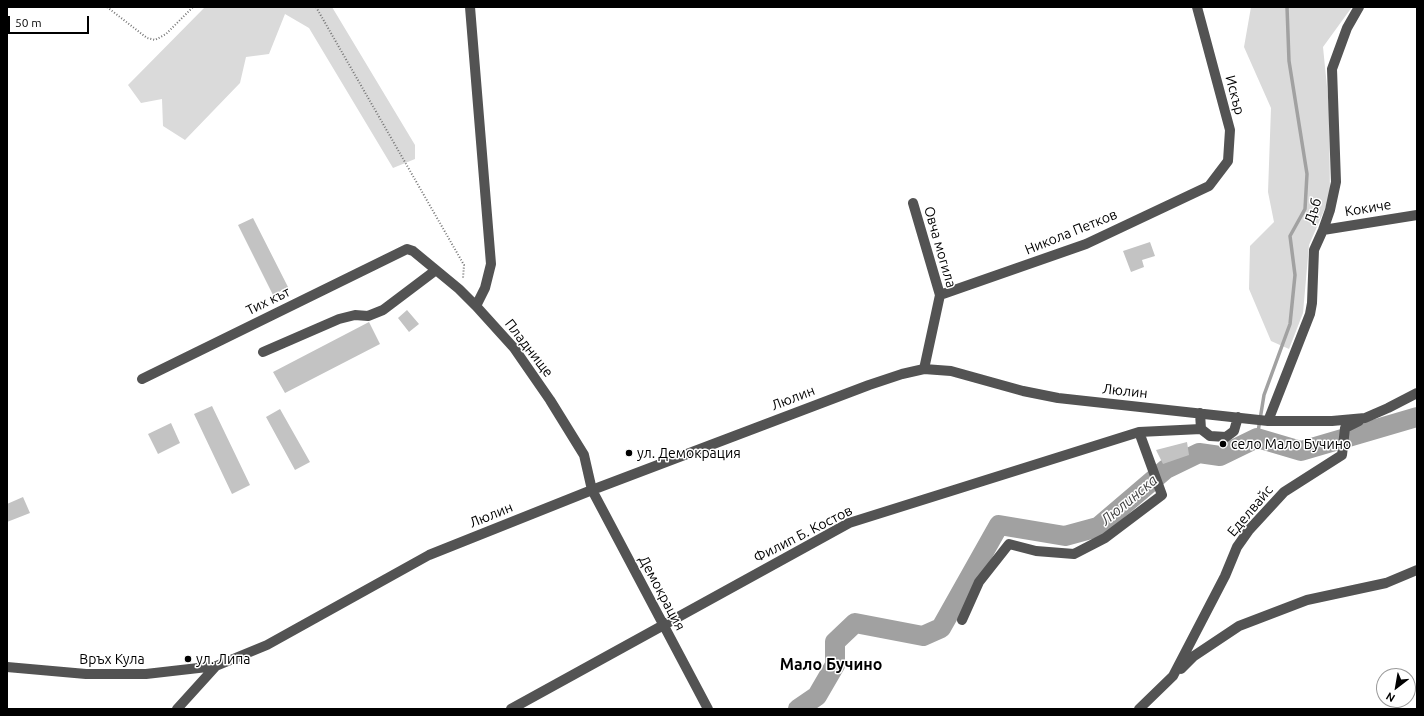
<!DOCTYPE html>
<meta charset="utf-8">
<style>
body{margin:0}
#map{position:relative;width:1424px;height:716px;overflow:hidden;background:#fff;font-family:Ubuntu,sans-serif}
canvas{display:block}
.frame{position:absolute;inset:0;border:8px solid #000;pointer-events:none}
.north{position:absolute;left:1376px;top:668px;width:40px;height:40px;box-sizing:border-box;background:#fff;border:1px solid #999;border-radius:50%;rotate:211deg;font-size:11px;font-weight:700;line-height:16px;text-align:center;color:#000}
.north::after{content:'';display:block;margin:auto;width:14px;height:18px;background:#000;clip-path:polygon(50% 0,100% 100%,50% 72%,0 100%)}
.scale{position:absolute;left:8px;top:16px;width:81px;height:18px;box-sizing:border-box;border:2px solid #000;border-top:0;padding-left:5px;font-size:12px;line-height:14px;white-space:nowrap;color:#000;-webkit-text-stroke:3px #fff;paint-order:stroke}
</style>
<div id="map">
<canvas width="1424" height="716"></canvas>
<div class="frame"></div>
<div class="north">N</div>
<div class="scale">50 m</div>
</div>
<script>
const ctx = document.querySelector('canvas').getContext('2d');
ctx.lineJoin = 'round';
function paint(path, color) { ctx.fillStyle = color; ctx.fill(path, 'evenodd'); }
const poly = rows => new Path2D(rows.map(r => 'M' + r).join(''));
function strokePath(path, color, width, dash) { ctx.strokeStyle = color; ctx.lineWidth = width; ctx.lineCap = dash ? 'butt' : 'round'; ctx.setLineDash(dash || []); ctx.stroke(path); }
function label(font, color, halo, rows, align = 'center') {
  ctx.font = font + ' Ubuntu,sans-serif'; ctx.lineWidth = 3; ctx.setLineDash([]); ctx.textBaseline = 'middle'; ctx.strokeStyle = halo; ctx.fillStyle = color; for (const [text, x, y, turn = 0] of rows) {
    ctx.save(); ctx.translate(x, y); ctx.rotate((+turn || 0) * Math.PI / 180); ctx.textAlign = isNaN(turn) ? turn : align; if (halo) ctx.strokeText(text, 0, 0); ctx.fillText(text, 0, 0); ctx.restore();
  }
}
paint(poly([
 [205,7,332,7,415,145,415,159,393,168,309,28,285,14,269,54,246,57,240,83,185,140,163,126,162,99,141,103,128,85],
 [1251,7,1352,7,1323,47,1329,107,1330,197,1309,245,1303,313,1289,349,1271,341,1249,289,1250,246,1274,222,1268,192,1271,108,1244,47]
]), '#dadada');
strokePath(poly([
 [1257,438,1264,395,1290,324,1295,275,1290,236,1305,209,1307,174,1289,61,1287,7]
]), '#a1a1a1', 3.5);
strokePath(poly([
 [798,709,817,696,835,665,835,642,855,623,923,636,941,628,999,525,1065,536,1098,527,1166,469,1199,453,1220,456,1257,438,1301,451,1417,417]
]), '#a1a1a1', 20);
paint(poly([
 [253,218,288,287,273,295,238,225],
 [1150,242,1155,256,1142,260,1144,267,1131,272,1123,251],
 [407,310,419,324,409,332,398,318],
 [369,322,380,344,285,393,273,372],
 [212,406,250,485,232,494,194,414],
 [280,409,310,462,295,470,266,417],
 [171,423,180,443,158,454,148,434],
 [1187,442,1189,455,1163,464,1156,450],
 [23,497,30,513,7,522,7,504]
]), '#c3c3c3');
strokePath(poly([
 [107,7,147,38,155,40,166,34,193,7],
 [316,7,464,265,463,278]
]), '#757575', 2, [1, 2]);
strokePath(poly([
 [470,7,491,264,485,288,476,306],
 [913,203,940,295,924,369],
 [1323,230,1417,215],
 [940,295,1086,244,1209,186,1228,161,1230,130,1197,7],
 [263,352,339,319,355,315,368,316,383,310,436,270],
 [142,379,407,249,413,251,459,289,476,306,514,348,550,400,584,455,592,490,708,709],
 [1200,413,1201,429,1210,436,1226,437,1234,431,1238,417],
 [1268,421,1310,314,1312,303,1314,250,1323,230,1330,210,1336,182,1332,69,1347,28,1359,7],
 [962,620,979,582,1009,544,1036,551,1074,554,1105,538,1162,495,1139,432],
 [7,667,86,674,146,674,216,666,267,645,429,555,592,490,869,385,902,374,924,369,951,371,1023,391,1058,398,1268,421,1332,421,1365,418,1388,408,1417,393],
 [1181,669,1194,656,1239,626,1307,600,1386,583,1417,570],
 [177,709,216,666],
 [511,709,849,523,1139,432,1201,429],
 [1139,709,1173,676,1225,576,1237,547,1249,530,1284,492,1342,455,1345,428,1359,421]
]), '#535353', 10);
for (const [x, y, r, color] of [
 [1223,444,4,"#000"],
 [629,453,4,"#000"],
 [188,659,4,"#000"]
]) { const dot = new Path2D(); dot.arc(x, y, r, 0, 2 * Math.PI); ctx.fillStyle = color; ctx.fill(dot); strokePath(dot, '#fff', 1.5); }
label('14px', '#000', '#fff', [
 ["Искър",1235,95,75],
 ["Кокиче",1368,208,-9],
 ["Дъб",1313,211,-72],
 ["Никола Петков",1071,232,-22],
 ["Овча могила",940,247,74],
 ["Тих кът",268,301,-26],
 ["Пладнище",529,348,52],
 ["Люлин",1125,391,6],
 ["Люлин",793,398,-21],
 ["Еделвайс",1250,511,-50],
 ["Люлин",491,515,-22],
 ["Филип Б. Костов",803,534,-27],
 ["Демокрация",662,593,62],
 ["Връх Кула",112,659]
]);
label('14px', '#000', '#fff', [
 ["село Мало Бучино",1231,444],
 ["ул. Демокрация",637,453],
 ["ул. Липа",196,659]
], 'left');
label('italic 15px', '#424242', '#fff', [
 ["Люлинска",1129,500,-40]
]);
label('bold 16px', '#000', '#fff', [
 ["Мало Бучино",831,665]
]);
</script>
